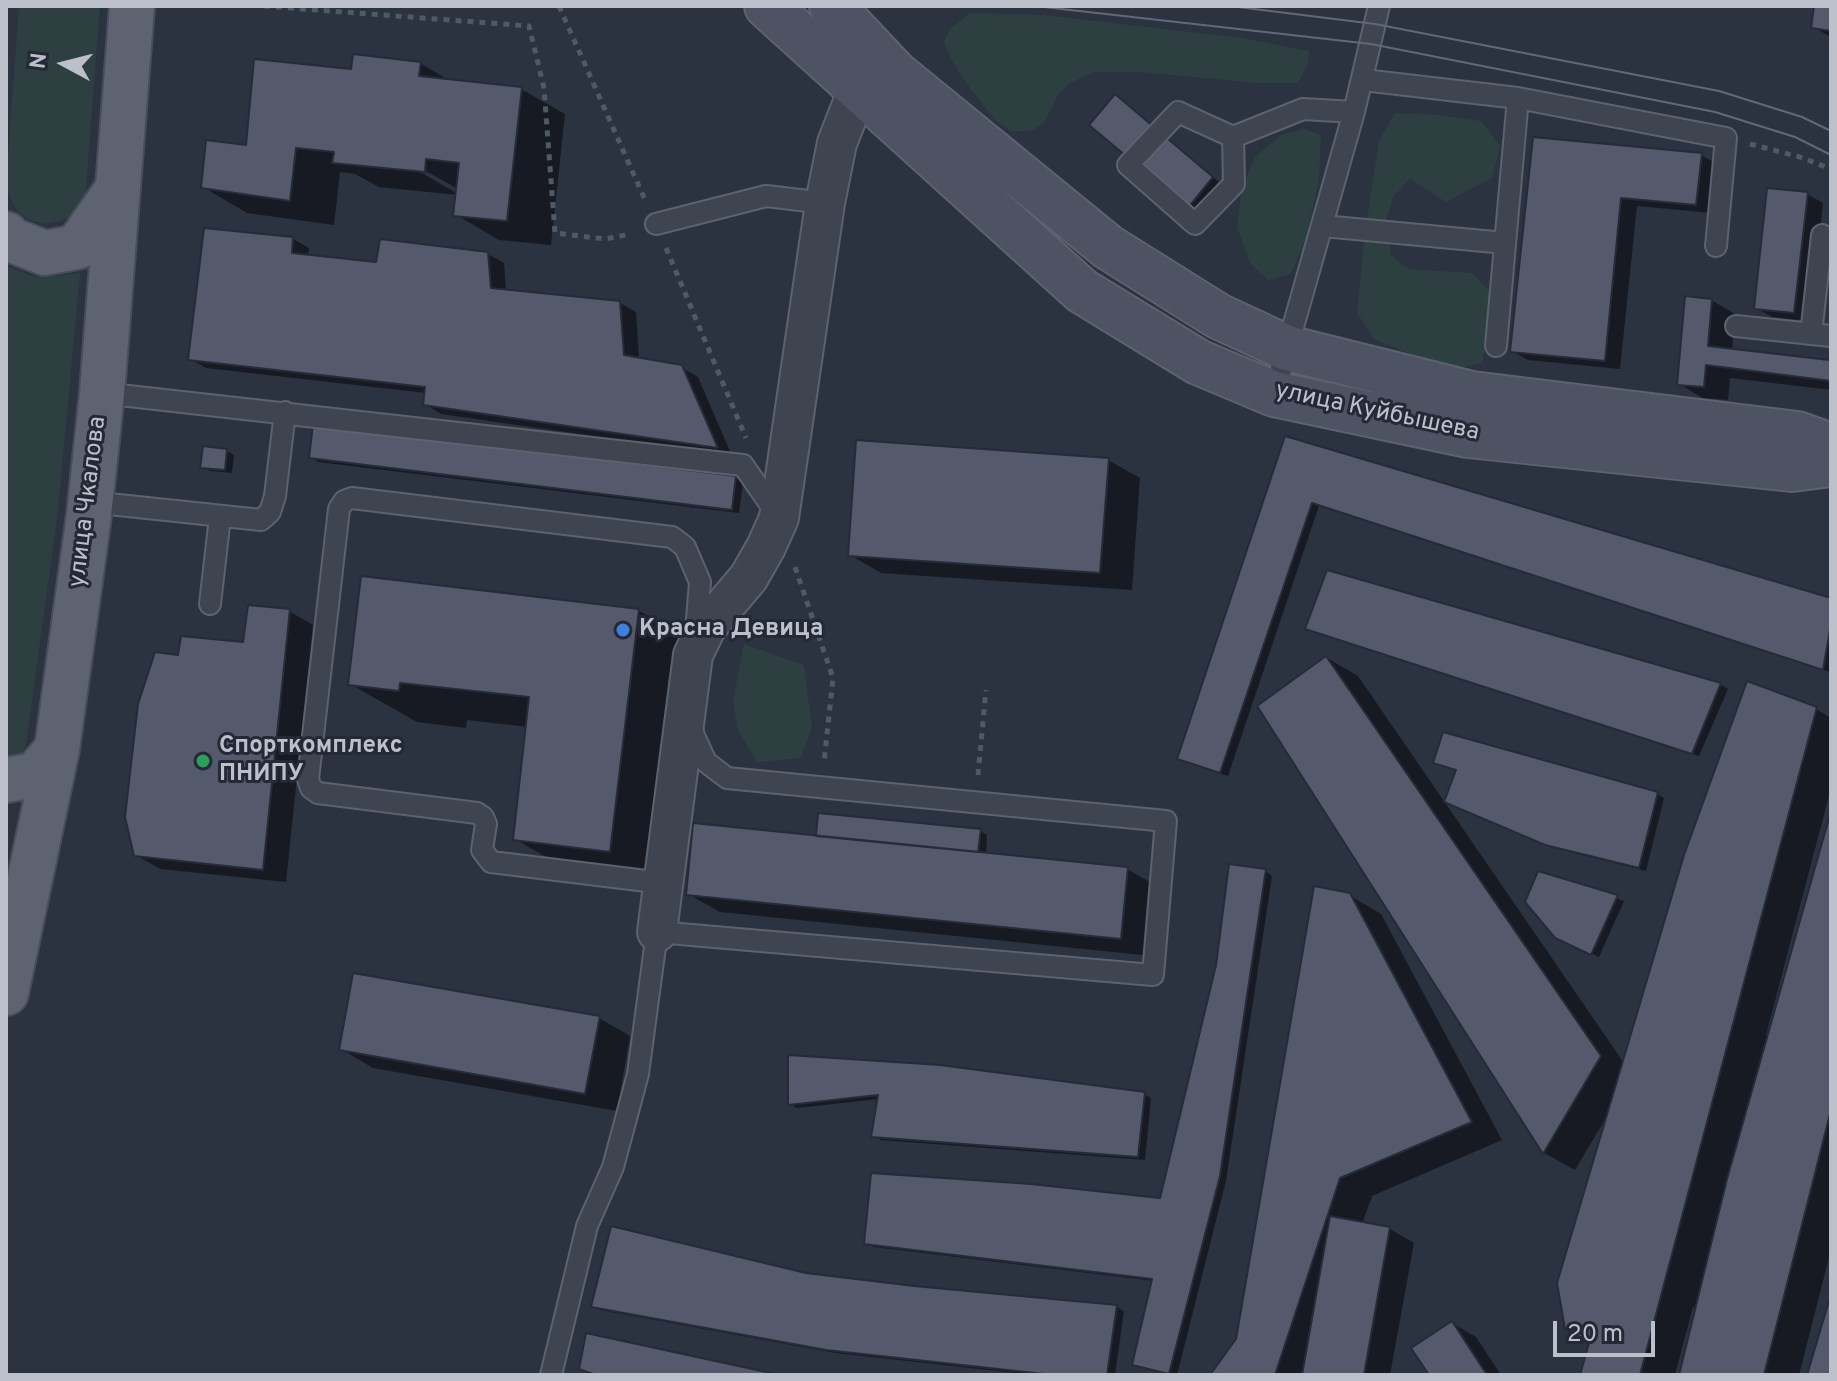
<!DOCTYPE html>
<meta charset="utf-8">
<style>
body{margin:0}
#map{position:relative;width:1837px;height:1381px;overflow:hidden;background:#2b3240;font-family:Overpass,sans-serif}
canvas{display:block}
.frame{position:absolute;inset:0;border:8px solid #bbc0ca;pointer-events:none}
.north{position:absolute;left:24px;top:24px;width:80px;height:80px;-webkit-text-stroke:6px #232936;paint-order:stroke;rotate:277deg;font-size:22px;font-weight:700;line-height:32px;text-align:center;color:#bbc0ca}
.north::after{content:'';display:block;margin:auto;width:28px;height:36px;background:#bbc0ca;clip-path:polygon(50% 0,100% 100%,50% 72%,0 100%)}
.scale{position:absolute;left:1553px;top:1321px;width:102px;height:36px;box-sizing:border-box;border:4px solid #bbc0ca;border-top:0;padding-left:10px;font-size:24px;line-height:28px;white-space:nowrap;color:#bbc0ca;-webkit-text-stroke:6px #232936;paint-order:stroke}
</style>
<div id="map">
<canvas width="1837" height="1381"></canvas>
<div class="frame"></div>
<div class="north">N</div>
<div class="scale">20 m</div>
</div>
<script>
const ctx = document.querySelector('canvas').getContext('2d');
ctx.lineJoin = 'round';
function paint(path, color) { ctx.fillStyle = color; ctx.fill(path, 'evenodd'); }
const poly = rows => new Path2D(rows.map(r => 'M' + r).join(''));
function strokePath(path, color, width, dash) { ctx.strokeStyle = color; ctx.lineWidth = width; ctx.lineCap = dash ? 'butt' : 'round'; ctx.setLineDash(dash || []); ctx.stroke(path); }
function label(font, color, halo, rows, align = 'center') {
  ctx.font = font + ' Overpass,sans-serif'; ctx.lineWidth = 6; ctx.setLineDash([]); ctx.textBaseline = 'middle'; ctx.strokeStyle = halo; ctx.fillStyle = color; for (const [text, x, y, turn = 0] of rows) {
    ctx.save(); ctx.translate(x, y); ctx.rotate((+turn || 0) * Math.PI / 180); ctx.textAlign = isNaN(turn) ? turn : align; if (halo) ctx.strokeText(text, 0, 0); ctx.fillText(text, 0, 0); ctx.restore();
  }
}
paint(poly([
 [19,6,100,6,85,201,75,213,61,221,44,224,30,220,18,212,10,198,6,183],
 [970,13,1043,15,1243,38,1309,51,1308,64,1298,83,1257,83,1140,72,1094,72,1070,83,1058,95,1045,121,1034,130,1012,132,995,120,964,80,952,61,944,42,949,30],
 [1395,113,1438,115,1481,121,1500,146,1492,178,1446,202,1410,179,1393,197,1387,218,1391,255,1409,269,1472,273,1490,292,1483,363,1455,369,1440,366,1374,339,1357,313,1364,239,1379,140],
 [1304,129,1321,135,1319,180,1306,239,1291,274,1268,280,1250,263,1237,227,1242,188,1255,157,1281,135],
 [6,266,31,276,60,276,80,273,58,510,26,745,20,757,6,766],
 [744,644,804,665,812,727,801,758,757,762,738,730,733,701]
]), '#2e3f42');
paint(poly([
 [1816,6,1831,6,1831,37,1813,27],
 [420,63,452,82,521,89,565,114,551,245,499,240,455,214,457,195,379,187,355,174,340,172,334,225,247,213,203,187,247,147,352,71],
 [417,166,458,189,458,194,415,169],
 [1122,101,1219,182,1196,210,1189,206],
 [1535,139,1701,155,1717,164,1712,213,1637,206,1620,369,1528,360,1512,351],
 [1807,194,1823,203,1810,321,1772,317,1756,308],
 [293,239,309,248,308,257,377,264,488,254,504,263,506,291,620,303,636,312,639,359,681,367,698,377,732,456,441,414,425,404,426,393,206,368,190,359],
 [1711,300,1735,314,1732,351,1831,362,1831,357,1831,390,1730,378,1728,400,1703,398,1679,384],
 [1286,439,1831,600,1830,672,1319,506,1228,776,1187,762,1180,758],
 [227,451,234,455,232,473,210,471,202,467],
 [311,457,736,478,743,482,739,513,318,462],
 [1108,460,1140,478,1132,590,881,573,850,555],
 [1328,573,1721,685,1728,689,1699,756,1314,632,1307,628],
 [638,610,705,649,676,889,582,878,515,839,528,727,467,720,466,728,417,722,350,684],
 [289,611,313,625,286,882,160,869,136,855,180,657,244,644],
 [1327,658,1358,676,1624,1063,1816,709,1831,718,1831,788,1766,1035,1769,1036,1831,819,1831,1250,1799,1375,1681,1375,1697,1308,1693,1307,1675,1375,1582,1375,1591,1342,1606,1118,1575,1170,1544,1153,1260,707],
 [1435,762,1657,794,1664,798,1646,871,1554,848,1454,805,1458,771],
 [980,831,987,835,986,855,1127,869,1159,887,1152,956,720,912,688,894,818,838],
 [1265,871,1272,876,1226,1181,1177,1375,1142,1368,1135,1364,1154,1281,874,1247,867,1243,1162,1200],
 [1540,874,1624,901,1599,957,1565,941],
 [1349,895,1381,914,1502,1140,1372,1196,1362,1224,1390,1229,1414,1243,1390,1375,1212,1375,1238,1340],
 [599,1018,630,1036,617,1111,373,1068,341,1049],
 [790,1057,1144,1094,1151,1098,1145,1160,881,1140,873,1136,879,1099,797,1108,790,1104],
 [806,1275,914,1288,1117,1307,1124,1311,1115,1375,1034,1375,835,1353,600,1310,593,1306],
 [1452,1323,1476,1337,1501,1375,1431,1375]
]), '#0007');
const building = poly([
 [1814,6,1831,6,1831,31,1811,28,1814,6],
 [353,54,421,62,419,76,522,87,507,221,453,216,459,163,426,159,425,172,332,163,334,152,296,148,290,201,201,188,206,140,246,145,254,59,351,69,353,54],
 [1115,94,1213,177,1188,208,1089,125,1115,94],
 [1533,137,1702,153,1696,205,1621,198,1605,361,1510,352,1533,137],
 [1767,188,1808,192,1794,313,1754,309,1767,188],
 [204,228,293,237,292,253,376,262,380,239,488,252,491,288,620,301,624,355,682,365,718,448,423,405,425,387,188,360,204,228],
 [1685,296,1712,299,1708,346,1829,360,1831,346,1831,381,1706,365,1704,387,1677,385,1685,296],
 [313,424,736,476,732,510,309,458,313,424],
 [1285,436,1831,598,1831,624,1823,670,1312,503,1220,773,1177,759,1285,436],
 [856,440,1109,458,1100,573,848,556,856,440],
 [203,446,227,449,225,470,200,468,203,446],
 [1327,570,1721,683,1692,754,1305,629,1327,570],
 [361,576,639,609,610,852,513,840,529,697,400,683,399,691,348,685,361,576],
 [248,605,290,609,263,870,134,856,125,817,138,704,155,652,178,655,181,636,243,642,248,605],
 [1326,656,1601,1056,1543,1154,1257,706,1326,656],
 [1747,681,1817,707,1640,1375,1580,1375,1589,1343,1565,1329,1557,1283,1684,855,1747,681],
 [1443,732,1658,792,1639,868,1545,845,1444,802,1456,770,1433,763,1443,732],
 [1831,811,1831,1110,1764,1375,1679,1375,1727,1179,1831,811],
 [818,813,981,829,978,852,816,836,818,813],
 [693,823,1128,867,1121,939,686,895,693,823],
 [1229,864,1266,869,1220,1176,1169,1374,1132,1365,1152,1279,864,1244,871,1173,1031,1184,1160,1198,1216,965,1229,864],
 [1538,871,1618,895,1591,955,1555,938,1525,902,1538,871],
 [1314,886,1350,893,1472,1122,1340,1178,1275,1375,1210,1375,1236,1339,1314,886],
 [353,973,600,1016,585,1094,339,1050,353,973],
 [788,1055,940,1065,1145,1092,1138,1157,871,1137,878,1095,788,1105,788,1055],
 [1330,1216,1390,1227,1364,1375,1302,1375,1330,1216],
 [611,1226,806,1273,914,1286,1117,1305,1107,1375,1053,1375,826,1350,591,1307,611,1226],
 [1831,1294,1831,1375,1807,1375,1831,1294],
 [1452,1321,1487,1375,1429,1375,1411,1348,1452,1321],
 [586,1333,780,1375,596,1375,579,1369,586,1333]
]);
paint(building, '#545a6b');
strokePath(building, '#252b38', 2);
const lane = poly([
 [1363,80,1518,98,1496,346],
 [1518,98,1726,138,1716,246],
 [1233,137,1234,184,1195,224,1128,165,1178,112,1233,137,1303,109,1354,112],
 [656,224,766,196,825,203],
 [1323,226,1505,243],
 [1736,326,1831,336],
 [1811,334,1822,235],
 [102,393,743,465,777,514],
 [1274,394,1354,112,1379,6],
 [90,502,261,520,270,512,275,496,285,412],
 [210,604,220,517],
 [663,883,491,862,482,850,486,824,483,817,477,813,318,793,311,788,308,779,339,509,344,501,352,498,672,537,685,547,700,582,696,631],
 [551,1375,587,1226,613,1167,638,1074,657,932,1153,975,1166,821,727,778,706,762,694,736,691,724]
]);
const street = poly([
 [657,932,693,655,706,628,749,577,766,547,779,518,825,203,837,143,859,87]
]);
const secondary = poly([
 [767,6,1082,291,1198,362,1274,394,1468,435,1792,469,1831,464],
 [832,6,895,73,1108,247,1218,316,1287,348,1472,394,1797,434,1831,446]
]);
const primary = poly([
 [6,234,9,239,45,253,77,247,116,191],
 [6,780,35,775,57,749],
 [6,993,57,749,89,515,102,393,132,6]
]);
strokePath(lane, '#5c626e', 24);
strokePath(street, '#5c626e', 42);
strokePath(secondary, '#5c626e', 48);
strokePath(primary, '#484d5a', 48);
strokePath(poly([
 [264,6,529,26,544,88,555,233,605,239,631,234],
 [559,6,646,202],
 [1750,144,1800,157,1831,169],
 [666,248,746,438],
 [795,567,833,678,824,762],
 [978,775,986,690]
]), '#4d5c60', 5, [6, 6]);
strokePath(lane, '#3e4450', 20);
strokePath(street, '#3e4450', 38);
strokePath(secondary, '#4d5363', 44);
strokePath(primary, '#5d6370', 44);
strokePath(poly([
 [1035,6,1371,44,1715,112,1795,137,1831,155],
 [1230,6,1375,24,1719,91,1802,117,1831,131]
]), '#616877', 2);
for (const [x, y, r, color] of [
 [623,630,8,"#3f7fe0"],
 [203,761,8,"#2e9e5b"]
]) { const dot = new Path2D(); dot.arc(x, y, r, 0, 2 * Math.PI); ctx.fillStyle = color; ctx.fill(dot); strokePath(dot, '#232936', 3); }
label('24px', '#bbc0ca', '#232936', [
 ["улица Куйбышева",1377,413,12],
 ["улица Чкалова",89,502,-83]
]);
label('bold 24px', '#bbc0ca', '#232936', [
 ["Красна Девица",639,630],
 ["Спорткомплекс",219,747],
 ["ПНИПУ",219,775]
], 'left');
</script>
